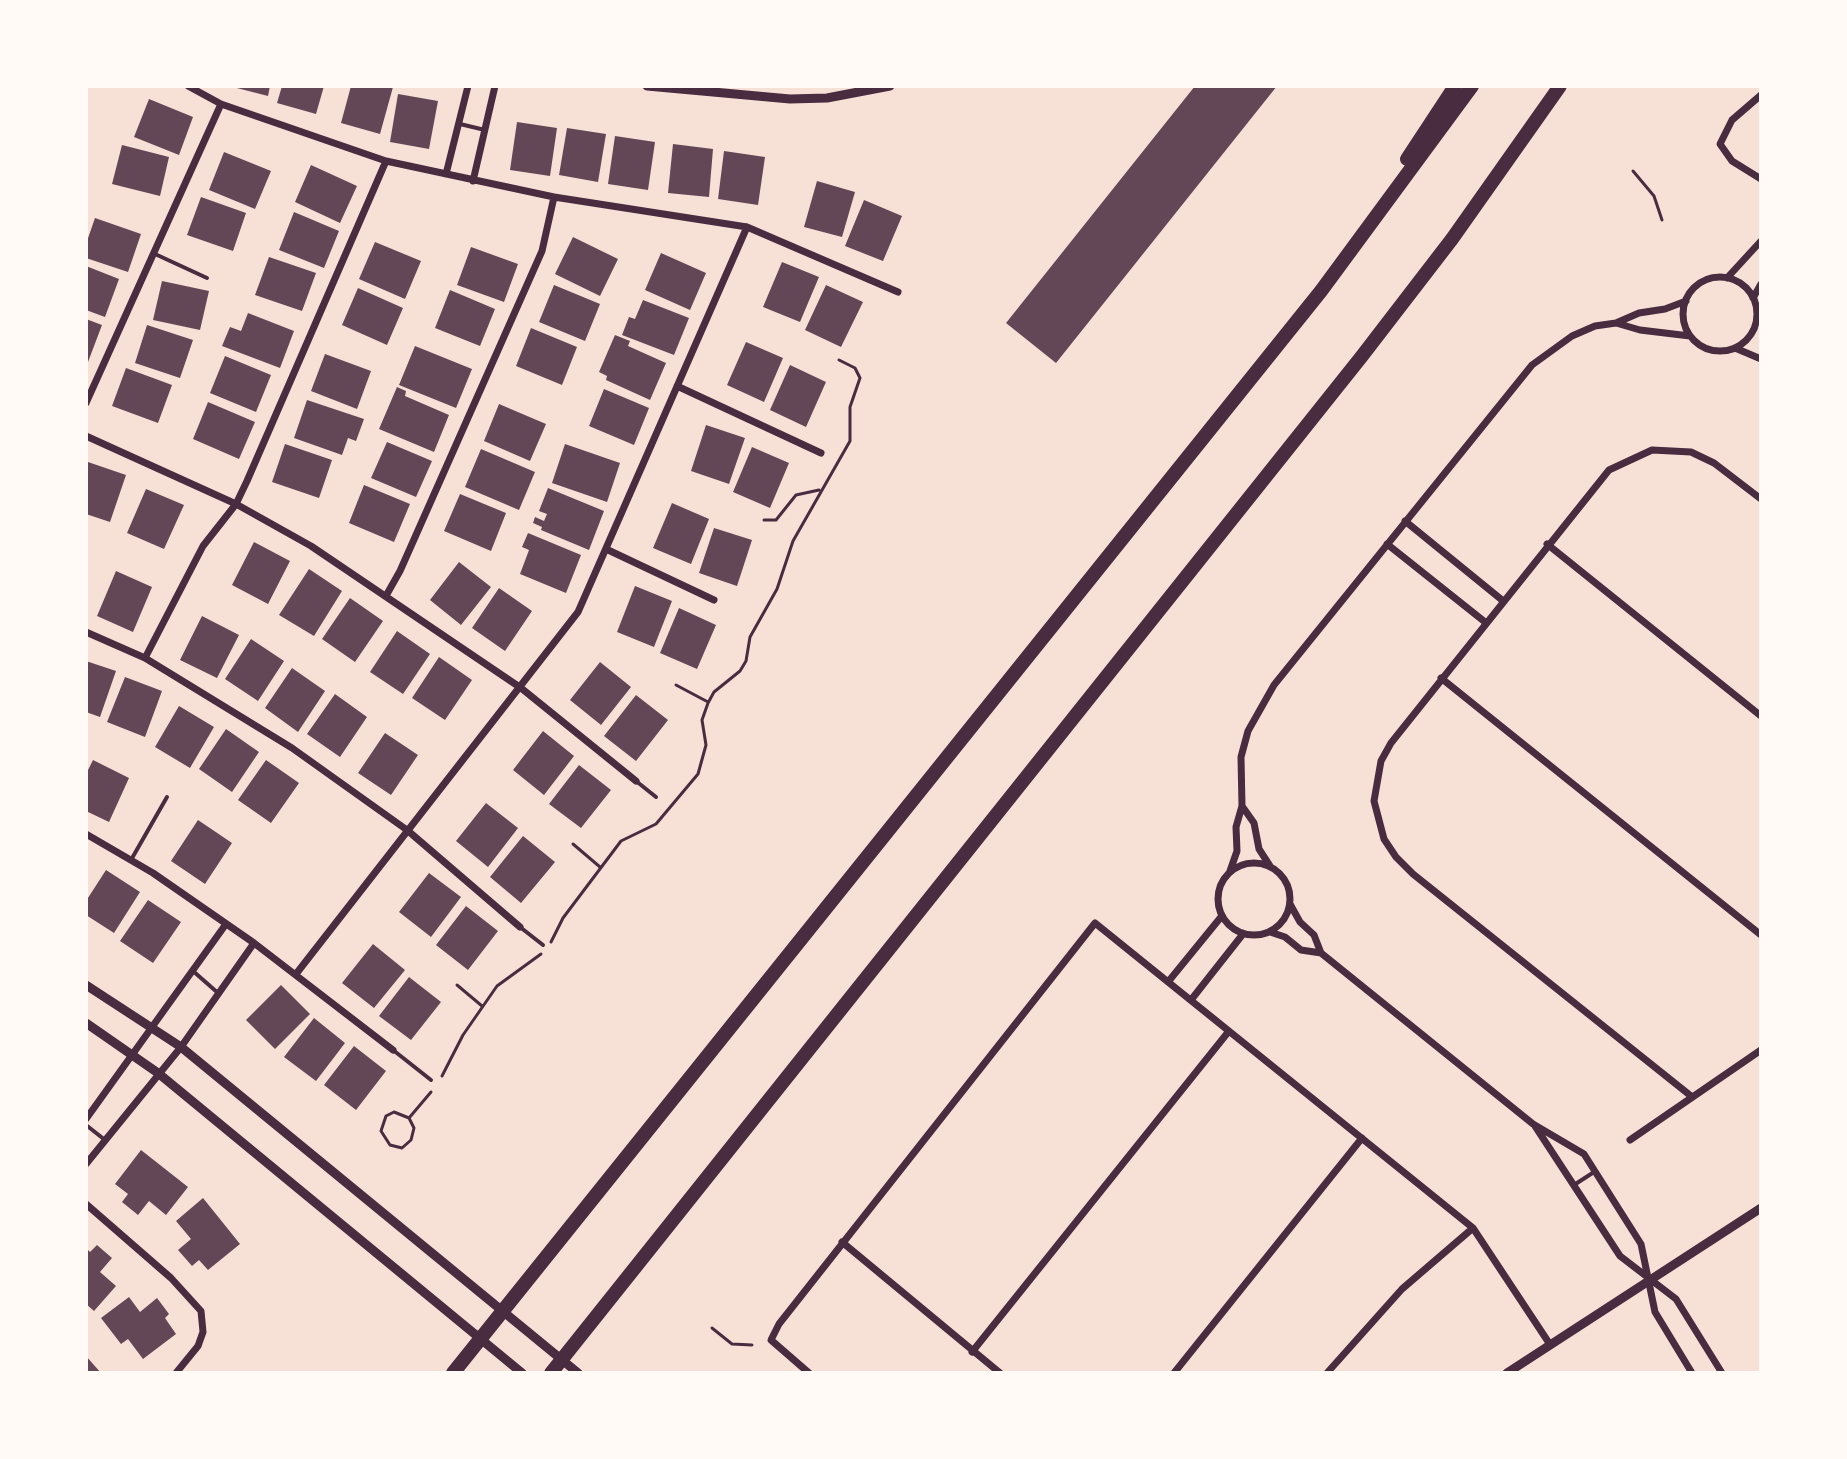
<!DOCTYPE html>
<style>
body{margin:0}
#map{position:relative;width:1847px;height:1459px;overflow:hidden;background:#f7e1d7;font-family:"Fira Sans",sans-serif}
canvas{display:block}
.frame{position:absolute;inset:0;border:88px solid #fffaf5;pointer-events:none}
</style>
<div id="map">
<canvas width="1847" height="1459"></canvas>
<div class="frame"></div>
</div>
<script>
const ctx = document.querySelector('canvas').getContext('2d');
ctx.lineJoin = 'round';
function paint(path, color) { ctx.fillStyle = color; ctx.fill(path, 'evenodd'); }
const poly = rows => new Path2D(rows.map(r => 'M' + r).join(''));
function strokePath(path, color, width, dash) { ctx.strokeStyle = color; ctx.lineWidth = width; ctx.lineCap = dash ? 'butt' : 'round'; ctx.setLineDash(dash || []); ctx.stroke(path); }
paint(poly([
 [229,86,270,86,268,96],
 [282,86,324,86,316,114,277,103],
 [351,86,393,87,380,134,341,123],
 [1195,86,1277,86,1056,363,1006,323],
 [398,94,438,101,429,149,390,142],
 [149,99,193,117,179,155,134,137],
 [517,122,557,128,550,176,510,170],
 [567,128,606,134,598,182,559,175],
 [615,136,655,142,648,190,608,184],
 [673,144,713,149,709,197,668,193],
 [122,145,169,157,160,196,112,184],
 [724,151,765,157,758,205,718,199],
 [224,152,271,171,255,209,209,190],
 [311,165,357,186,340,223,295,202],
 [817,181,855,192,842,237,804,227],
 [201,197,246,213,233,251,187,235],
 [864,200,902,216,883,261,845,246],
 [294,212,339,231,324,268,279,250],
 [95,218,141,234,128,272,86,258,86,244],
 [573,237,618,259,600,296,555,274],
 [375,242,421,261,405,299,359,279],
 [471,247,518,264,504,302,457,285],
 [661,253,706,273,690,310,645,290],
 [269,257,316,273,302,311,255,295],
 [782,262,819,277,800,322,763,307],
 [86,266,119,279,105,317,86,310],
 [162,281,209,291,200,330,153,320],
 [554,285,600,304,585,341,539,322],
 [826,285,863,302,841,347,805,330],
 [358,288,403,308,387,345,342,325],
 [450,290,495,309,480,346,435,328],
 [643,300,689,318,674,355,622,335,629,317,635,319],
 [248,313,294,331,280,368,222,346,230,327,241,331],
 [86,319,102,325,88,362,86,361],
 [147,325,193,340,180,378,135,363],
 [531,328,577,347,562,385,516,366],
 [615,335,630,341,628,346,666,363,650,400,606,380,607,376,599,372],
 [746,342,783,358,764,402,727,385],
 [415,346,472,369,456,408,399,385],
 [325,354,371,371,357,409,311,391],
 [225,356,271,375,256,412,210,393],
 [790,365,826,382,806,427,770,410],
 [126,368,172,385,158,423,112,406],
 [397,387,406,391,405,396,449,415,434,452,379,429],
 [604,389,649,408,634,445,589,426],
 [307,400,364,419,356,441,348,438,342,455,294,438],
 [208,402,255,422,239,459,193,439],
 [499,404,546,424,530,461,484,441],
 [706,425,745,438,729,484,691,471],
 [387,442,432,461,416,497,371,478],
 [285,444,332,460,319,498,272,482],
 [565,444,620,463,607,502,552,483],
 [752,447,789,463,770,508,733,492],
 [481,449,535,472,519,510,465,487],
 [88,462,126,475,110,522,86,514],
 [364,485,410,504,394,542,349,523],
 [548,488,604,511,589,550,541,530,542,527,533,523,535,517,544,521,547,514,539,511],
 [146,489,184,505,164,549,127,533],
 [460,494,506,513,491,551,444,531],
 [672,503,709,519,691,564,653,548],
 [714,528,752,540,737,586,699,573],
 [528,533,581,555,566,593,520,574,529,550,522,547],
 [254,542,290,561,268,604,232,585],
 [459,562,491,587,461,625,430,600],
 [309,569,342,591,314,636,279,615],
 [116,571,152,587,133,632,97,616],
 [635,586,672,601,654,647,617,632],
 [499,588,532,611,505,651,472,628],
 [350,598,383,621,355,662,322,639],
 [679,608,716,625,697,669,660,653],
 [202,616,239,635,217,678,180,660],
 [397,631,430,654,403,694,370,672],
 [251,639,284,661,258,701,225,679],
 [439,657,472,680,445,720,412,698],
 [86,661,116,671,100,717,86,712],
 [600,662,631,687,601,725,570,700],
 [292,668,325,691,298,732,265,708],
 [125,677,162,691,145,737,107,722],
 [335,694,367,717,340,757,307,734],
 [636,695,668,720,636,761,604,736],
 [179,706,214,727,190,768,155,747],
 [226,729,259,752,232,792,199,769],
 [543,731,574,756,544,795,513,770],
 [385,733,418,755,391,795,358,773],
 [93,760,129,778,109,822,86,811,86,774],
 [266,760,299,783,271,823,238,800],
 [579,765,611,790,581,828,549,804],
 [486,803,518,828,488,867,456,841],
 [198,820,232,843,205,884,171,861],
 [523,836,555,862,521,903,490,877],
 [106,870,140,892,114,933,86,915,86,901],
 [429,873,461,897,431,937,399,912],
 [148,900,181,922,153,963,120,941],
 [466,906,498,931,468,970,436,945],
 [373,944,405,970,374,1008,342,983],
 [409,977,441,1002,411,1040,379,1016],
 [281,985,310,1014,275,1049,246,1020],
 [314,1018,345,1043,316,1081,284,1057],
 [354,1046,386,1071,356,1110,324,1085],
 [141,1150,188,1187,166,1215,149,1201,138,1215,122,1202,128,1194,115,1184],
 [203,1198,240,1244,208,1270,199,1260,192,1266,178,1250,191,1239,176,1221],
 [97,1245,112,1258,100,1272,116,1286,94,1311,86,1304,86,1248,90,1252],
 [129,1297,140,1312,157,1298,169,1314,165,1318,176,1334,143,1359,128,1339,121,1344,101,1318],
 [86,1356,101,1373,86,1373]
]), '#644757');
strokePath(poly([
 [1633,171,1654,196,1662,220],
 [764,520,776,520,796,495,819,490],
 [676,685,708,702],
 [573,844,600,867],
 [551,942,563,918,621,841,656,824,698,774,706,745,702,720,708,703,714,692,740,671,746,661,750,637,777,589,793,541,850,441,850,407,860,378,855,368,839,360],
 [457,985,482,1006],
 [442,1076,463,1035,497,986,541,954],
 [409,1118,414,1128,411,1140,402,1148,390,1145,381,1131,386,1116,394,1112,409,1118,431,1092],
 [712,1328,732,1344,752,1345]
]), '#4a2c40', 3);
strokePath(poly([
 [460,124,485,130],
 [155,254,207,278],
 [636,781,656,797],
 [131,860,167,797],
 [520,927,543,945],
 [193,971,218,993],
 [393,1050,431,1080],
 [86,1125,105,1140],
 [1574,1185,1594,1172]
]), '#4a2c40', 4);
strokePath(poly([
 [188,86,221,104,386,161,554,197,747,227,898,292],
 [1761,95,1732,120,1720,144,1732,161,1761,179],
 [446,174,468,86],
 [473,181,495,86],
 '1683 314a37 37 0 1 1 74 0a37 37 0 1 1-74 0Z',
 [1727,278,1761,241],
 [1753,298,1761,284],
 [1616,323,1640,330,1690,336],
 [1735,348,1761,359],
 [677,386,821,453],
 [86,403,221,104],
 [86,436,236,504,311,546,521,688,636,781],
 [1405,521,1502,600],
 [1387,544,1485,622],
 [1547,544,1761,716],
 [606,549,714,600],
 [387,594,400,571,542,251,554,197],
 [86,632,145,658,292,748,407,830,520,927],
 [145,658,203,546,236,504,247,481,386,161],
 [1441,678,1761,935],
 [1242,806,1254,823,1259,849,1270,866],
 [86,834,153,873,254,943,393,1050],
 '1218 899a36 36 0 1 1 72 0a36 36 0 1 1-72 0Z',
 [1230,871,1237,851,1236,827,1242,806,1241,757,1248,731,1274,685,1532,365,1572,336,1595,326,1616,323,1639,313,1665,309,1686,301],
 [1290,904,1300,922,1314,935,1321,953,1533,1124,1584,1154,1641,1244,1655,1312,1692,1373],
 [1270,932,1285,937,1301,950,1321,953],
 [296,974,578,612,747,227],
 [1168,982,1221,917],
 [1191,1000,1243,934],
 [1691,1096,1413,874,1396,857,1384,839,1374,801,1381,761,1391,743,1609,470,1652,450,1691,452,1714,463,1761,499],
 [86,1119,226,924],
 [1535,1126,1620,1256,1676,1299,1722,1373],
 [1630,1140,1761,1050],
 [86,1164,181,1047,254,943],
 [86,1204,171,1278,201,1311,203,1332,198,1346,176,1373],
 [842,1242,1000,1373],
 [972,1352,1229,1031],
 [809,1373,771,1340,779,1324,1095,923,1473,1228,1549,1343],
 [1174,1373,1362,1138],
 [1327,1373,1402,1289,1473,1228]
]), '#4a2c40', 7);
strokePath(poly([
 [647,86,790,99,827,98,890,86],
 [86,985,181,1047,578,1373],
 [86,1023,158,1073,522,1373],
 [1507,1373,1761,1208]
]), '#4a2c40', 9);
strokePath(poly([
 [1407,159,1455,86],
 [453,1373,1321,291,1472,86],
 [551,1373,1362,356,1452,239,1560,86]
]), '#4a2c40', 14);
</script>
